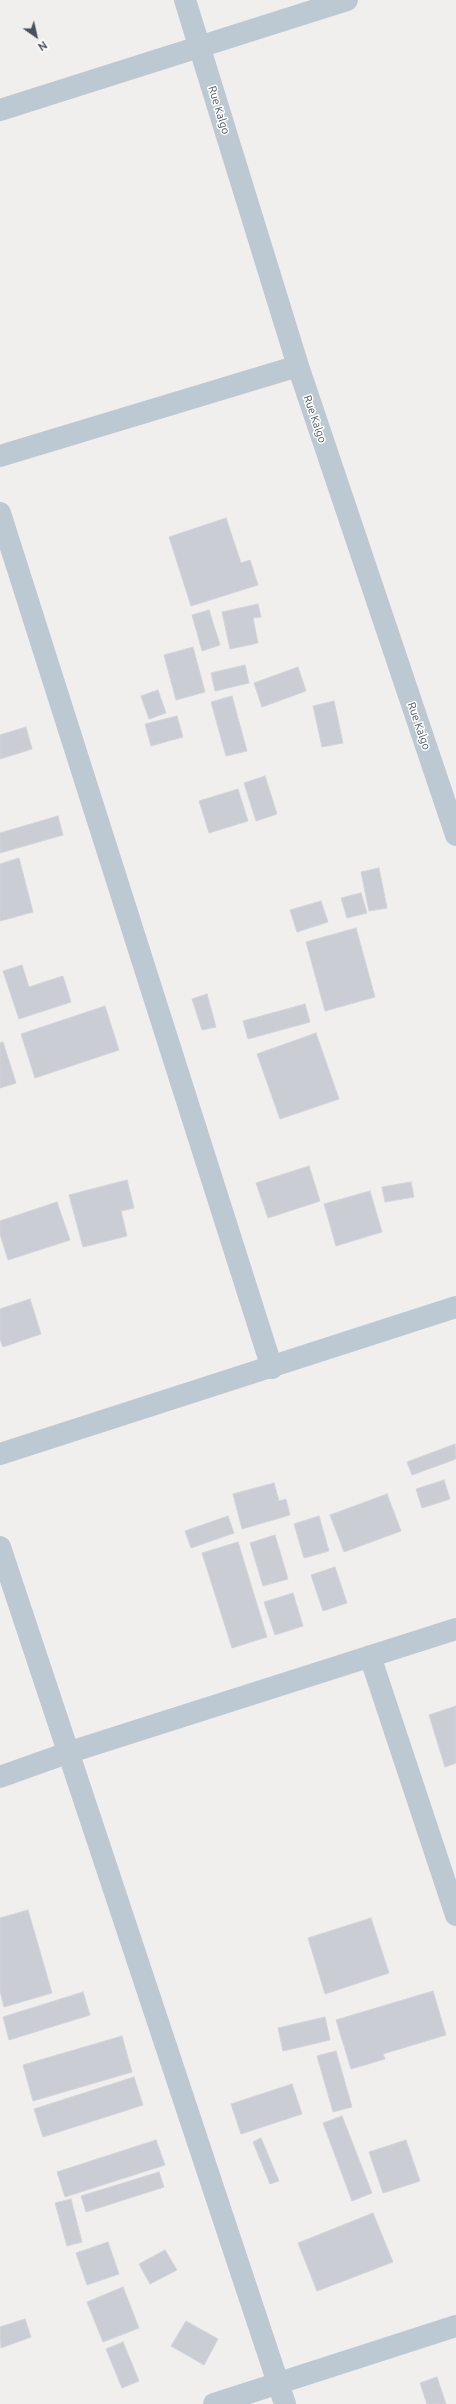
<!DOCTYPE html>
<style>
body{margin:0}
#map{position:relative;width:456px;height:2404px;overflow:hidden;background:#f1eeee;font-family:Ubuntu,sans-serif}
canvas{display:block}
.north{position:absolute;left:16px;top:16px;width:40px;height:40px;-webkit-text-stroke:3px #fff;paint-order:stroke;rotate:146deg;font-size:11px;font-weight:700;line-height:16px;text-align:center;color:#45525d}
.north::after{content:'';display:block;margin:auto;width:14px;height:18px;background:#45525d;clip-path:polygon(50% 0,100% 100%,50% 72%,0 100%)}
</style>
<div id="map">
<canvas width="456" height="2404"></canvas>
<div class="north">N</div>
</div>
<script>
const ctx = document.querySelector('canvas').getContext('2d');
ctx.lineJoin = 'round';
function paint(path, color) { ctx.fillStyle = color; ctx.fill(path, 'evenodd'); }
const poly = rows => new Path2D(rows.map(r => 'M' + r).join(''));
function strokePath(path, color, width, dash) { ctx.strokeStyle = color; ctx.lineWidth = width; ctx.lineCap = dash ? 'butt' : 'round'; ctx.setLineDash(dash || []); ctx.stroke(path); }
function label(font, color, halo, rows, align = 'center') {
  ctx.font = font + ' Ubuntu,sans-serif'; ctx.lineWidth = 3; ctx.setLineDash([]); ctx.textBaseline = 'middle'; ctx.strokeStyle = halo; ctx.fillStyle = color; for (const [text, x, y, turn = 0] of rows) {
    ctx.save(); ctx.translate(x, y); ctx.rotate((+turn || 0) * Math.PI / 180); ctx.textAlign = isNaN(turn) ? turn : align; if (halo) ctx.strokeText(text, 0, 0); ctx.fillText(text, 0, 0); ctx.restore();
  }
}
const building = poly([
 [226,518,241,563,250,560,258,585,191,606,169,537,226,518],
 [258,604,261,617,253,618,258,643,230,649,222,612,258,604],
 [209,610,220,645,202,651,192,615,209,610],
 [193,647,205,692,176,700,164,655,193,647],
 [245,665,249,683,215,691,211,673,245,665],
 [298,667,306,691,262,707,254,683,298,667],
 [158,690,166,713,149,719,141,696,158,690],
 [232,696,247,751,226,756,211,702,232,696],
 [334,701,343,743,322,747,313,706,334,701],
 [177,716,183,737,151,746,145,724,177,716],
 [26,727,32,749,0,759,0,735,26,727],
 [265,776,277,814,256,821,244,783,265,776],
 [238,789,248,821,209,833,199,801,238,789],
 [58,816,63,835,0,853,0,833,58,816],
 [19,858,33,912,0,921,0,864,19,858],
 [379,868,387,908,369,911,361,872,379,868],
 [361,893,367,913,347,918,341,898,361,893],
 [321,901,328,922,297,932,290,910,321,901],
 [356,928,375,997,325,1011,306,942,356,928],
 [22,965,29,987,63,976,71,1002,19,1019,3,971,22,965],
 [207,994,216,1027,202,1030,192,999,207,994],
 [305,1004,310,1022,248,1039,243,1021,305,1004],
 [105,1006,119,1050,35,1078,21,1034,105,1006],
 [316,1033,339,1099,280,1119,257,1054,316,1033],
 [3,1042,16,1083,0,1088,0,1043,3,1042],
 [309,1166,320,1201,268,1218,256,1183,309,1166],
 [127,1180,134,1208,121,1211,127,1236,83,1247,69,1195,127,1180],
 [411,1182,414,1197,385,1202,382,1187,411,1182],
 [370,1191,382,1232,336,1246,324,1204,370,1191],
 [57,1202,70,1240,8,1260,0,1234,0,1221,57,1202],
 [30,1299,41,1334,3,1347,0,1339,0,1309,30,1299],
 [455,1444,456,1459,412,1475,407,1462,455,1444],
 [444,1480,450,1499,422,1508,416,1489,444,1480],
 [274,1483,279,1501,286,1499,290,1515,242,1529,233,1494,274,1483],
 [387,1494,401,1531,344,1552,330,1515,387,1494],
 [228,1516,234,1533,191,1548,185,1531,228,1516],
 [319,1516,329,1551,304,1558,294,1524,319,1516],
 [275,1535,288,1579,263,1586,250,1543,275,1535],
 [238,1542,267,1637,232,1648,202,1553,238,1542],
 [335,1567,347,1603,323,1611,311,1575,335,1567],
 [293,1593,303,1626,275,1635,264,1602,293,1593],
 [456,1706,456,1763,445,1767,429,1715,456,1706],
 [28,1910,52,1993,4,2007,0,1991,0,1918,28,1910],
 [371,1918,389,1973,325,1994,308,1938,371,1918],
 [433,1991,446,2035,383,2054,385,2059,351,2069,336,2020,433,1991],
 [83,1992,90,2015,9,2040,3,2017,83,1992],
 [325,2017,330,2040,283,2051,278,2028,325,2017],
 [122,2036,132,2072,33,2101,23,2065,122,2036],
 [336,2051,352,2107,333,2112,317,2056,336,2051],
 [134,2077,143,2105,43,2137,34,2109,134,2077],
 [292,2084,302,2114,241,2134,231,2104,292,2084],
 [342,2116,372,2193,352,2201,323,2123,342,2116],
 [261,2138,279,2181,270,2184,253,2142,261,2138],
 [156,2140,165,2165,65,2197,57,2172,156,2140],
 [406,2140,420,2181,383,2193,369,2152,406,2140],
 [159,2172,164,2187,86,2212,81,2196,159,2172],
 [71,2199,82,2242,67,2246,55,2203,71,2199],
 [373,2213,393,2262,317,2291,298,2243,373,2213],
 [108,2242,119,2274,87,2285,76,2253,108,2242],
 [165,2250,177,2270,150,2284,139,2264,165,2250],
 [123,2287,139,2328,103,2342,87,2302,123,2287],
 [25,2319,31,2337,1,2348,0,2327,25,2319],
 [186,2321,218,2339,204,2365,171,2346,186,2321],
 [123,2342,139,2381,122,2388,106,2349,123,2342],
 [437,2377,446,2404,427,2404,420,2383,437,2377]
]);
paint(building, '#cacdd3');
strokePath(building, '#d1d4da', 1);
strokePath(poly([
 [185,0,298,366,456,835],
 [0,110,347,0],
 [0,456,298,366],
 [0,513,272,1368],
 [0,1454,456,1307],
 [0,1547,285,2404],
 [370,1656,456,1915],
 [0,1777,67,1753,456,1629],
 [214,2404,456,2326]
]), '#bdc9d2', 22);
label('11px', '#45525d', '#fff', [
 ["Rue Kalgo",219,110,73],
 ["Rue Kalgo",315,419,71],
 ["Rue Kalgo",419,726,71]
]);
</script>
